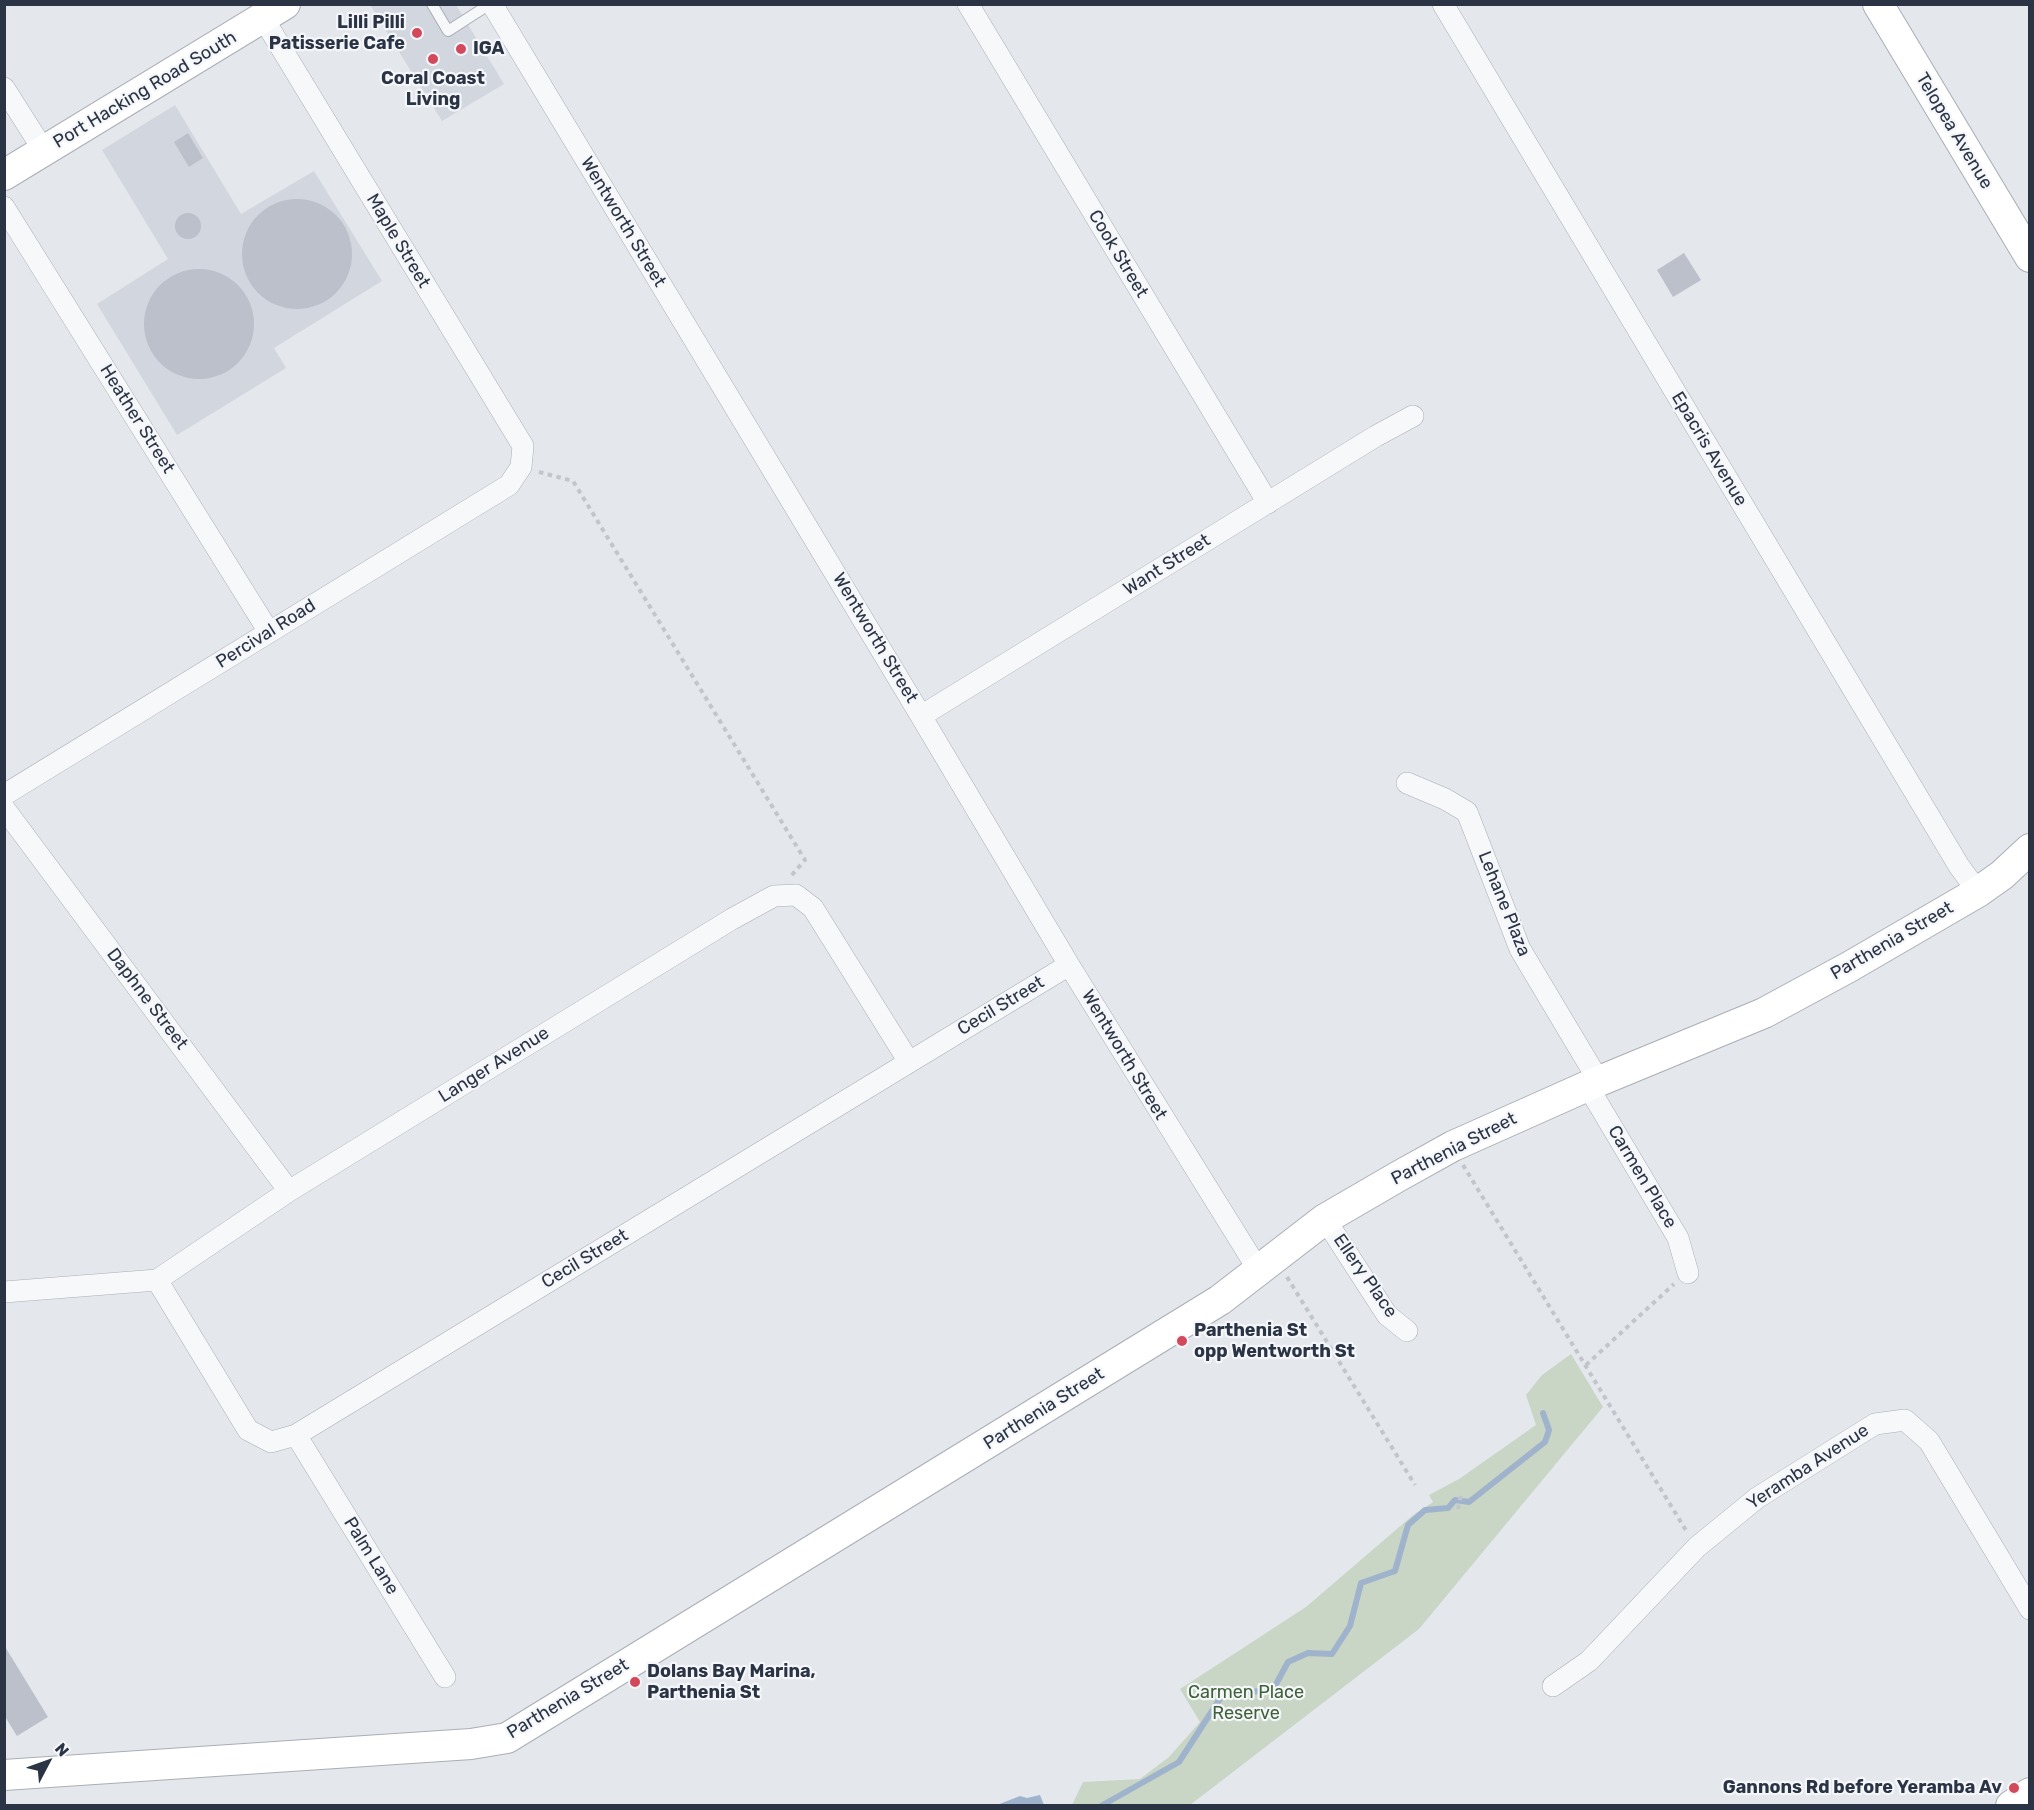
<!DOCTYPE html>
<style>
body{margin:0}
#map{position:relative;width:2034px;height:1810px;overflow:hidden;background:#e4e7ec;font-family:Rubik,sans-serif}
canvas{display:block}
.frame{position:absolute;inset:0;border:6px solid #2b3445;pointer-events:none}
.north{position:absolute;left:18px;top:1732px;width:60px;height:60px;-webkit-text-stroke:4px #f4f6f9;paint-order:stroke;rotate:49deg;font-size:16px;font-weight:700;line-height:24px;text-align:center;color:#2b3445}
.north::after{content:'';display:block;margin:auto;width:21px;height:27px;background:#2b3445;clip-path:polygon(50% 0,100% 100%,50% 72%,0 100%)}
</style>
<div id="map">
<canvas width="2034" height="1810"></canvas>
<div class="frame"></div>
<div class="north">N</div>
</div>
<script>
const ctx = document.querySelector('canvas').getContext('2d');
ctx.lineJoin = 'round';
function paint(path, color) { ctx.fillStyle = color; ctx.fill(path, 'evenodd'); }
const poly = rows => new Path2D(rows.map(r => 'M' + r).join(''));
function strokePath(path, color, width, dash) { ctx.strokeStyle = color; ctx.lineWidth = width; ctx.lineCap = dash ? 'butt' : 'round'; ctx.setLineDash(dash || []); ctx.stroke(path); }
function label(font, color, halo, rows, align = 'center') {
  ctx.font = font + ' Rubik,sans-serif'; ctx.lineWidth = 4.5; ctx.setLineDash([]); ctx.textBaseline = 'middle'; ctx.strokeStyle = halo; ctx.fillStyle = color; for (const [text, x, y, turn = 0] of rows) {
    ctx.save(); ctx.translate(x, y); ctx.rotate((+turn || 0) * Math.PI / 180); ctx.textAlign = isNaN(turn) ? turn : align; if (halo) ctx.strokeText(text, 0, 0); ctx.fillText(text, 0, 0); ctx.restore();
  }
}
paint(poly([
 [370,5,456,5,504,84,442,121],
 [175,105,241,214,314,171,382,281,274,348,286,368,177,435,97,304,168,259,102,150]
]), '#d2d6de');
paint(poly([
 [1571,1354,1603,1407,1419,1629,1190,1805,1072,1805,1083,1782,1140,1779,1169,1757,1200,1722,1180,1689,1306,1607,1412,1516,1433,1502,1429,1495,1459,1479,1536,1425,1526,1395,1542,1375]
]), '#c9d6c5');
paint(poly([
 [1040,1795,1044,1805,997,1805,1020,1796,1027,1798]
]), '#9fb4cc');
strokePath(poly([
 [1101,1806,1179,1762,1223,1694,1261,1691,1275,1686,1288,1662,1308,1653,1332,1654,1350,1626,1361,1583,1395,1571,1408,1525,1425,1510,1448,1508,1455,1500,1469,1502,1545,1442,1549,1430,1543,1413]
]), '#9fb4cc', 6);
paint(poly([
 [188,133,203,158,189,167,174,142],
 '242 254a55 55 0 1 1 110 0a55 55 0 1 1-110 0Z',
 '175 226a13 13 0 1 1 26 0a13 13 0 1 1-26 0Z',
 [1684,253,1701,280,1673,297,1657,270],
 '144 324a55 55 0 1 1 110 0a55 55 0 1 1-110 0Z',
 [4,1645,48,1717,17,1736,4,1715]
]), '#bbc0ca');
const lane = poly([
 [432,4,448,31,490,4]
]);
const street = poly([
 [492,4,921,716,1069,965,1259,1271],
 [968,4,1268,503],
 [1443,4,1959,866,1978,892],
 [4,88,44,151],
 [4,207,269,632],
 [921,716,1376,436,1413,416],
 [1407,783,1445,799,1467,812,1520,949,1594,1073,1592,1084,1593,1095,1678,1238,1688,1273],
 [4,795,509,485,521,467,523,446,263,18],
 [4,808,289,1191],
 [1325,1219,1387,1315,1407,1331],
 [157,1280,248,1430,271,1442,296,1435,1069,965],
 [4,1292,157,1280,289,1191,732,919,774,896,796,895,813,908,909,1062],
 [296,1435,445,1677],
 [1553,1686,1589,1661,1697,1547,1757,1498,1875,1424,1905,1420,1929,1441,2030,1609]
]);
const secondary = poly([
 [1878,4,2030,257],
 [4,175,285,4],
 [4,1775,471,1744,507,1738,1220,1300,1325,1219,1399,1176,1453,1146,1592,1084,1764,1013,1849,967,1978,892,2002,875,2030,849],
 [2011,1806,2030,1793]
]);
strokePath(lane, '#a9aeb7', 12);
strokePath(street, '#a9aeb7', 22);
strokePath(secondary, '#a9aeb7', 32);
strokePath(poly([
 [539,472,573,481,805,860,791,876],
 [1463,1165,1687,1532],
 [1287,1277,1415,1485],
 [1586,1365,1674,1284],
 [1458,1509,1461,1495]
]), '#c2c5cb', 4, [4.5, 4.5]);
strokePath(lane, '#f7f8fa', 10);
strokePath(street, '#f7f8fa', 21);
strokePath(secondary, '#fff', 30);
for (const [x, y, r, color] of [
 [417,33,6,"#d1495b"],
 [461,49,6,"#d1495b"],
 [433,59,6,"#d1495b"],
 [1182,1341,6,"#d1495b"],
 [635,1682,6,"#d1495b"],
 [2014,1788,6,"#d1495b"]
]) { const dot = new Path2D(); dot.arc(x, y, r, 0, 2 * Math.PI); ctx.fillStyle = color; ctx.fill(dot); strokePath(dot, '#f4f6f9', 2); }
label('bold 18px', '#2b3445', '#f4f6f9', [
 ["Lilli Pilli",405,23,"right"],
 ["Patisserie Cafe",405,44,"right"],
 ["IGA",473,49],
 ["Coral Coast",433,79,"center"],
 ["Living",433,100,"center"],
 ["Parthenia St",1194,1331],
 ["opp Wentworth St",1194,1352],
 ["Dolans Bay Marina,",647,1672],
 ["Parthenia St",647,1693],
 ["Gannons Rd before Yeramba Av",2002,1788,"right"]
], 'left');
label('18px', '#2b3445', '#f4f6f9', [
 ["Port Hacking Road South",145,90,-31],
 ["Telopea Avenue",1954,131,59],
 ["Wentworth Street",623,222,59],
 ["Maple Street",398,241,59],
 ["Cook Street",1118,254,59],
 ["Heather Street",137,419,58],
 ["Epacris Avenue",1709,449,59],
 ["Want Street",1167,565,-32],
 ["Percival Road",266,634,-32],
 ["Wentworth Street",875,638,59],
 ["Lehane Plaza",1504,904,68],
 ["Parthenia Street",1892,941,-30],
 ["Daphne Street",147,999,53],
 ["Cecil Street",1001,1006,-31],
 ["Wentworth Street",1124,1055,59],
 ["Langer Avenue",494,1065,-32],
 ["Parthenia Street",1454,1149,-27],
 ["Carmen Place",1642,1177,59],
 ["Cecil Street",585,1259,-31],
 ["Ellery Place",1365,1276,55],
 ["Parthenia Street",1044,1409,-32],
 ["Yeramba Avenue",1808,1467,-33],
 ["Palm Lane",371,1556,58],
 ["Parthenia Street",568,1699,-31]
]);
label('18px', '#3f6138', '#f4f6f9', [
 ["Carmen Place",1246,1693],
 ["Reserve",1246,1714]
]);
</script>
